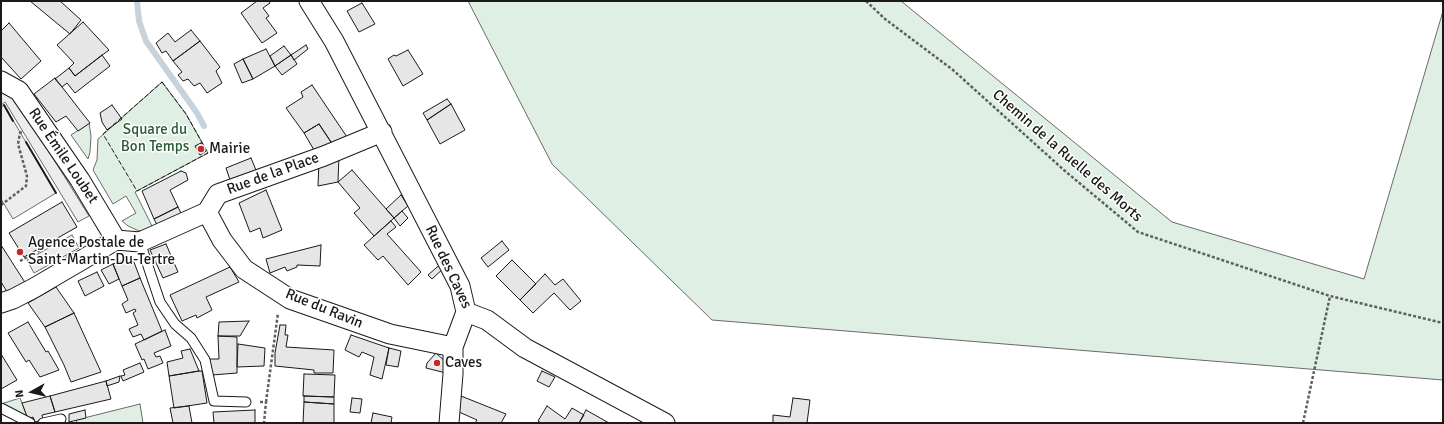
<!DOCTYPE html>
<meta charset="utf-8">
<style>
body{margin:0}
#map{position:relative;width:1444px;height:424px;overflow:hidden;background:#fff;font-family:Signika,sans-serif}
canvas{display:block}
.frame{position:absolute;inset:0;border:2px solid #1a1a1a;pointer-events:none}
.north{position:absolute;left:12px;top:372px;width:40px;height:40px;-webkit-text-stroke:3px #fff;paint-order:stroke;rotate:262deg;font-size:11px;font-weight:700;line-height:16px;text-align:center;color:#1a1a1a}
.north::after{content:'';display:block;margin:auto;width:14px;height:18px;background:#1a1a1a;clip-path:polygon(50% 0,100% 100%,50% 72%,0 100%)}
</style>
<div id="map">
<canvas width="1444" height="424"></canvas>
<div class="frame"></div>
<div class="north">N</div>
</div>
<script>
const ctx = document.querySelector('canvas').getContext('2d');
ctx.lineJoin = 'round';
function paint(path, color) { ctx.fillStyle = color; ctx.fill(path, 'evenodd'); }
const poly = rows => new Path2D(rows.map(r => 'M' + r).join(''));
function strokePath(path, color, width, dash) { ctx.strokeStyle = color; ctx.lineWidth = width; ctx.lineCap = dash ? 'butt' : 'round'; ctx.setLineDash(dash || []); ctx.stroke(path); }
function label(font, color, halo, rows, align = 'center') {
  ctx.font = font + ' Signika,sans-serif'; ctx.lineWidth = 3; ctx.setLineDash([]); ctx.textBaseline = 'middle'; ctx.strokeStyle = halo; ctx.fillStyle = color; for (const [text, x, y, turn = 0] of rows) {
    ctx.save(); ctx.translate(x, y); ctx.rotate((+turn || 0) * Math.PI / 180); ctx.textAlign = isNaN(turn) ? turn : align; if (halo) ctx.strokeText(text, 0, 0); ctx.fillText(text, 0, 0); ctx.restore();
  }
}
const green = poly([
 [468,1,901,1,1172,222,1364,279,1443,11,1443,380,712,320,552,164,468,1],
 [162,82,186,114,208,153,135,192,153,228,139,231,128,226,122,221,136,213,126,196,113,204,93,170,97,160,98,139,162,82],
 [89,123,91,136,90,152,88,159,71,135,89,123],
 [20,398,28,419,1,404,20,398],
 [140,404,143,423,77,423,76,420,140,404]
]);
paint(green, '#e0efe3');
strokePath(green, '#6a6a6a', 1);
const parking = poly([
 [1,91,13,94,89,216,78,222,5,102,1,105,1,91],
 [4,105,56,193,13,219,1,199,1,107,4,105],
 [72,235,79,248,34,273,27,260,72,235]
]);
paint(parking, '#ededed');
strokePath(parking, '#6a6a6a', 1);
strokePath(poly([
 [137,1,139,21,146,41,197,113,204,126]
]), '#c6d2dc', 6);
const building = poly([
 [30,1,60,1,81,20,70,34,30,1],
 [257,1,269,1,270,3,263,8,269,16,266,18,277,33,262,43,241,13,257,1],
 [362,3,375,24,359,32,347,11,362,3],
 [83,22,109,50,75,76,69,68,74,63,57,45,83,22],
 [9,23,41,61,21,79,1,57,1,31,9,23],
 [191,30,200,41,173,61,166,51,162,53,156,43,168,33,175,42,191,30],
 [200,41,220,67,216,71,222,83,207,93,200,83,194,86,188,79,183,81,178,75,182,72,173,61,200,41],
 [306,45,308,49,294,60,291,55,306,45],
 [284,46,291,55,275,66,270,56,284,46],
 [266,49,275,66,253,79,243,59,266,49],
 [408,50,423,74,403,86,388,59,394,55,396,56,408,50],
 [102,55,110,66,75,93,67,83,62,87,55,79,69,68,75,76,102,55],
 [291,55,297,64,282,75,275,66,291,55],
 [243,59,253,79,242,83,234,64,243,59],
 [55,78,90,123,78,131,66,116,56,122,34,94,55,78],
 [312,85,347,137,333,145,319,124,304,133,286,108,303,97,301,92,312,85],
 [447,99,451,104,427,120,423,113,447,99],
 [451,104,465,130,440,144,427,120,451,104],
 [112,105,122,119,107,130,102,122,100,113,112,105],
 [319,124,333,145,317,155,304,133,319,124],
 [201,143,206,151,200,155,195,146,201,143],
 [339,156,338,182,318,186,319,162,339,156],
 [251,158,256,170,230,180,226,168,251,158],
 [352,170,394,218,374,236,354,213,360,208,338,182,352,170],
 [181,171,186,173,188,180,170,190,178,207,154,219,142,191,181,171],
 [266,190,282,230,263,238,260,228,250,232,239,203,266,190],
 [401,195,408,206,394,218,386,209,401,195],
 [62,202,77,227,24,257,9,233,62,202],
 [178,207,183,217,159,229,154,219,178,207],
 [402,211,408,218,400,226,394,218,402,211],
 [391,221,396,227,387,234,421,272,408,285,383,256,378,260,364,245,391,221],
 [502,241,509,250,488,267,481,258,502,241],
 [166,244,178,272,163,278,150,250,166,244],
 [1,245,26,284,9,295,1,282,1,245],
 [321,245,320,266,297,265,297,267,287,271,285,267,270,273,266,259,321,245],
 [132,257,140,278,122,286,113,264,132,257],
 [512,260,536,284,520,300,496,276,512,260],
 [443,262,446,266,432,279,428,275,443,262],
 [113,264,119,279,109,284,101,270,113,264],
 [230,267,239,282,206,297,212,310,197,318,196,315,182,321,170,295,230,267],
 [97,272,104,286,85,296,78,281,97,272],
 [545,274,555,285,563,279,581,301,570,310,554,293,533,313,520,300,545,274],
 [140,278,162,331,144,340,141,334,133,337,129,329,138,325,133,313,136,311,135,309,126,313,122,304,128,300,122,286,140,278],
 [56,287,74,313,45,327,28,303,56,287],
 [74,313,101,372,71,382,64,365,45,327,74,313],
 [249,321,240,336,218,336,219,322,249,321],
 [28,322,46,352,48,351,59,370,40,377,29,360,26,362,8,333,28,322],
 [280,325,286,325,285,335,288,335,286,347,334,350,333,373,314,373,314,370,275,366,275,353,280,325],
 [165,330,171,346,154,353,156,357,160,356,163,363,148,369,144,359,142,360,135,344,165,330],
 [351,335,389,348,382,379,370,375,374,357,362,352,359,357,345,350,351,335],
 [218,336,237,337,237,373,212,375,208,359,219,359,218,336],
 [238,344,265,348,264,366,237,367,238,344],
 [389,348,401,351,398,367,386,365,389,348],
 [190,349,199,371,169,376,167,362,183,358,181,351,190,349],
 [436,353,447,363,446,373,426,368,427,363,436,353],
 [1,354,17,380,1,389,1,354],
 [140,363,144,372,123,381,121,376,125,375,123,370,140,363],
 [199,371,202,371,207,403,174,408,169,376,199,371],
 [542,371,555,377,549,387,537,381,542,371],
 [304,374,335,375,334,397,303,396,304,374],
 [120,376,119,382,107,386,106,381,120,376],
 [106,381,111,399,55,412,50,396,106,381],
 [50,396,55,412,42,415,43,420,35,422,33,417,28,419,22,403,50,396],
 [304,396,334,397,334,404,304,402,304,396],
 [461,396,506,414,501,423,475,423,477,420,459,412,461,396],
 [352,398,362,399,360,413,350,412,352,398],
 [793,398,810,400,807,423,773,423,773,415,790,417,793,398],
 [304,402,334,404,334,423,303,423,304,402],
 [189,406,192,423,173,423,170,408,189,406],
 [547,406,565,419,572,408,584,415,579,423,541,423,538,421,547,406],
 [85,410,86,418,69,422,69,414,85,410],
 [255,410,255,423,214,423,213,412,255,410],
 [586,410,609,423,579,423,586,410],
 [373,413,392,417,391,423,371,423,373,413]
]);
paint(building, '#e6e6e6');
strokePath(building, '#1a1a1a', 1);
const service = poly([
 [140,242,160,302,175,324,191,338,205,360,214,401,246,402],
 [1,408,30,423],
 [43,423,61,419]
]);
const minor = poly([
 [309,1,334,41,460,286,466,312],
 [1,81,19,91,80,180,116,240],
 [207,212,222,240,244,269,290,299,390,334,453,347],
 [1,303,13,299,34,288,116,240,140,242,207,212,218,194,324,156,382,132],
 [466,312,487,320,525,348,665,423],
 [449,423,453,374,453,347,466,312]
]);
strokePath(service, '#1a1a1a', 11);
strokePath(minor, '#1a1a1a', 21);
strokePath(poly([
 [866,1,885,19,953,70,1065,171,1138,232,1330,296,1443,323],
 [1,205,26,186,27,176,18,144,20,133,23,131],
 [20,261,50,245,49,242],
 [260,402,266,402,264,423],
 [266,402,278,313],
 [1303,423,1330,296]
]), '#5f5f5f', 2.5, [3, 2]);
strokePath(service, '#fff', 9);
strokePath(minor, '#fff', 19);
strokePath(poly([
 [162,82,186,114,208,153,137,191,103,134,162,82]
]), '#1a1a1a', 1, [5, 2]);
strokePath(poly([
 [4,105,13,121],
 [26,142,56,193]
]), '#1a1a1a', 2);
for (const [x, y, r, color] of [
 [201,149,4,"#c62828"],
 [20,252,4,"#c62828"],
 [437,363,4,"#c62828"]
]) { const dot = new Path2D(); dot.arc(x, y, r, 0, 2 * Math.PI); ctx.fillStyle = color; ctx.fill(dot); strokePath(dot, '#fff', 1.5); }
label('15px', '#2b5a34', '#fff', [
 ["Square du",155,130],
 ["Bon Temps",155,147]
]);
label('15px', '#1a1a1a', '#fff', [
 ["Mairie",209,149],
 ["Agence Postale de",28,243],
 ["Saint-Martin-Du-Tertre",28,260],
 ["Caves",445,363]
], 'left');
label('15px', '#1a1a1a', '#fff', [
 ["Rue Émile Loubet",63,156,56],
 ["Chemin de la Ruelle des Morts",1067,156,41],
 ["Rue de la Place",273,174,-20],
 ["Rue des Caves",448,267,65],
 ["Rue du Ravin",324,309,22]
]);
</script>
